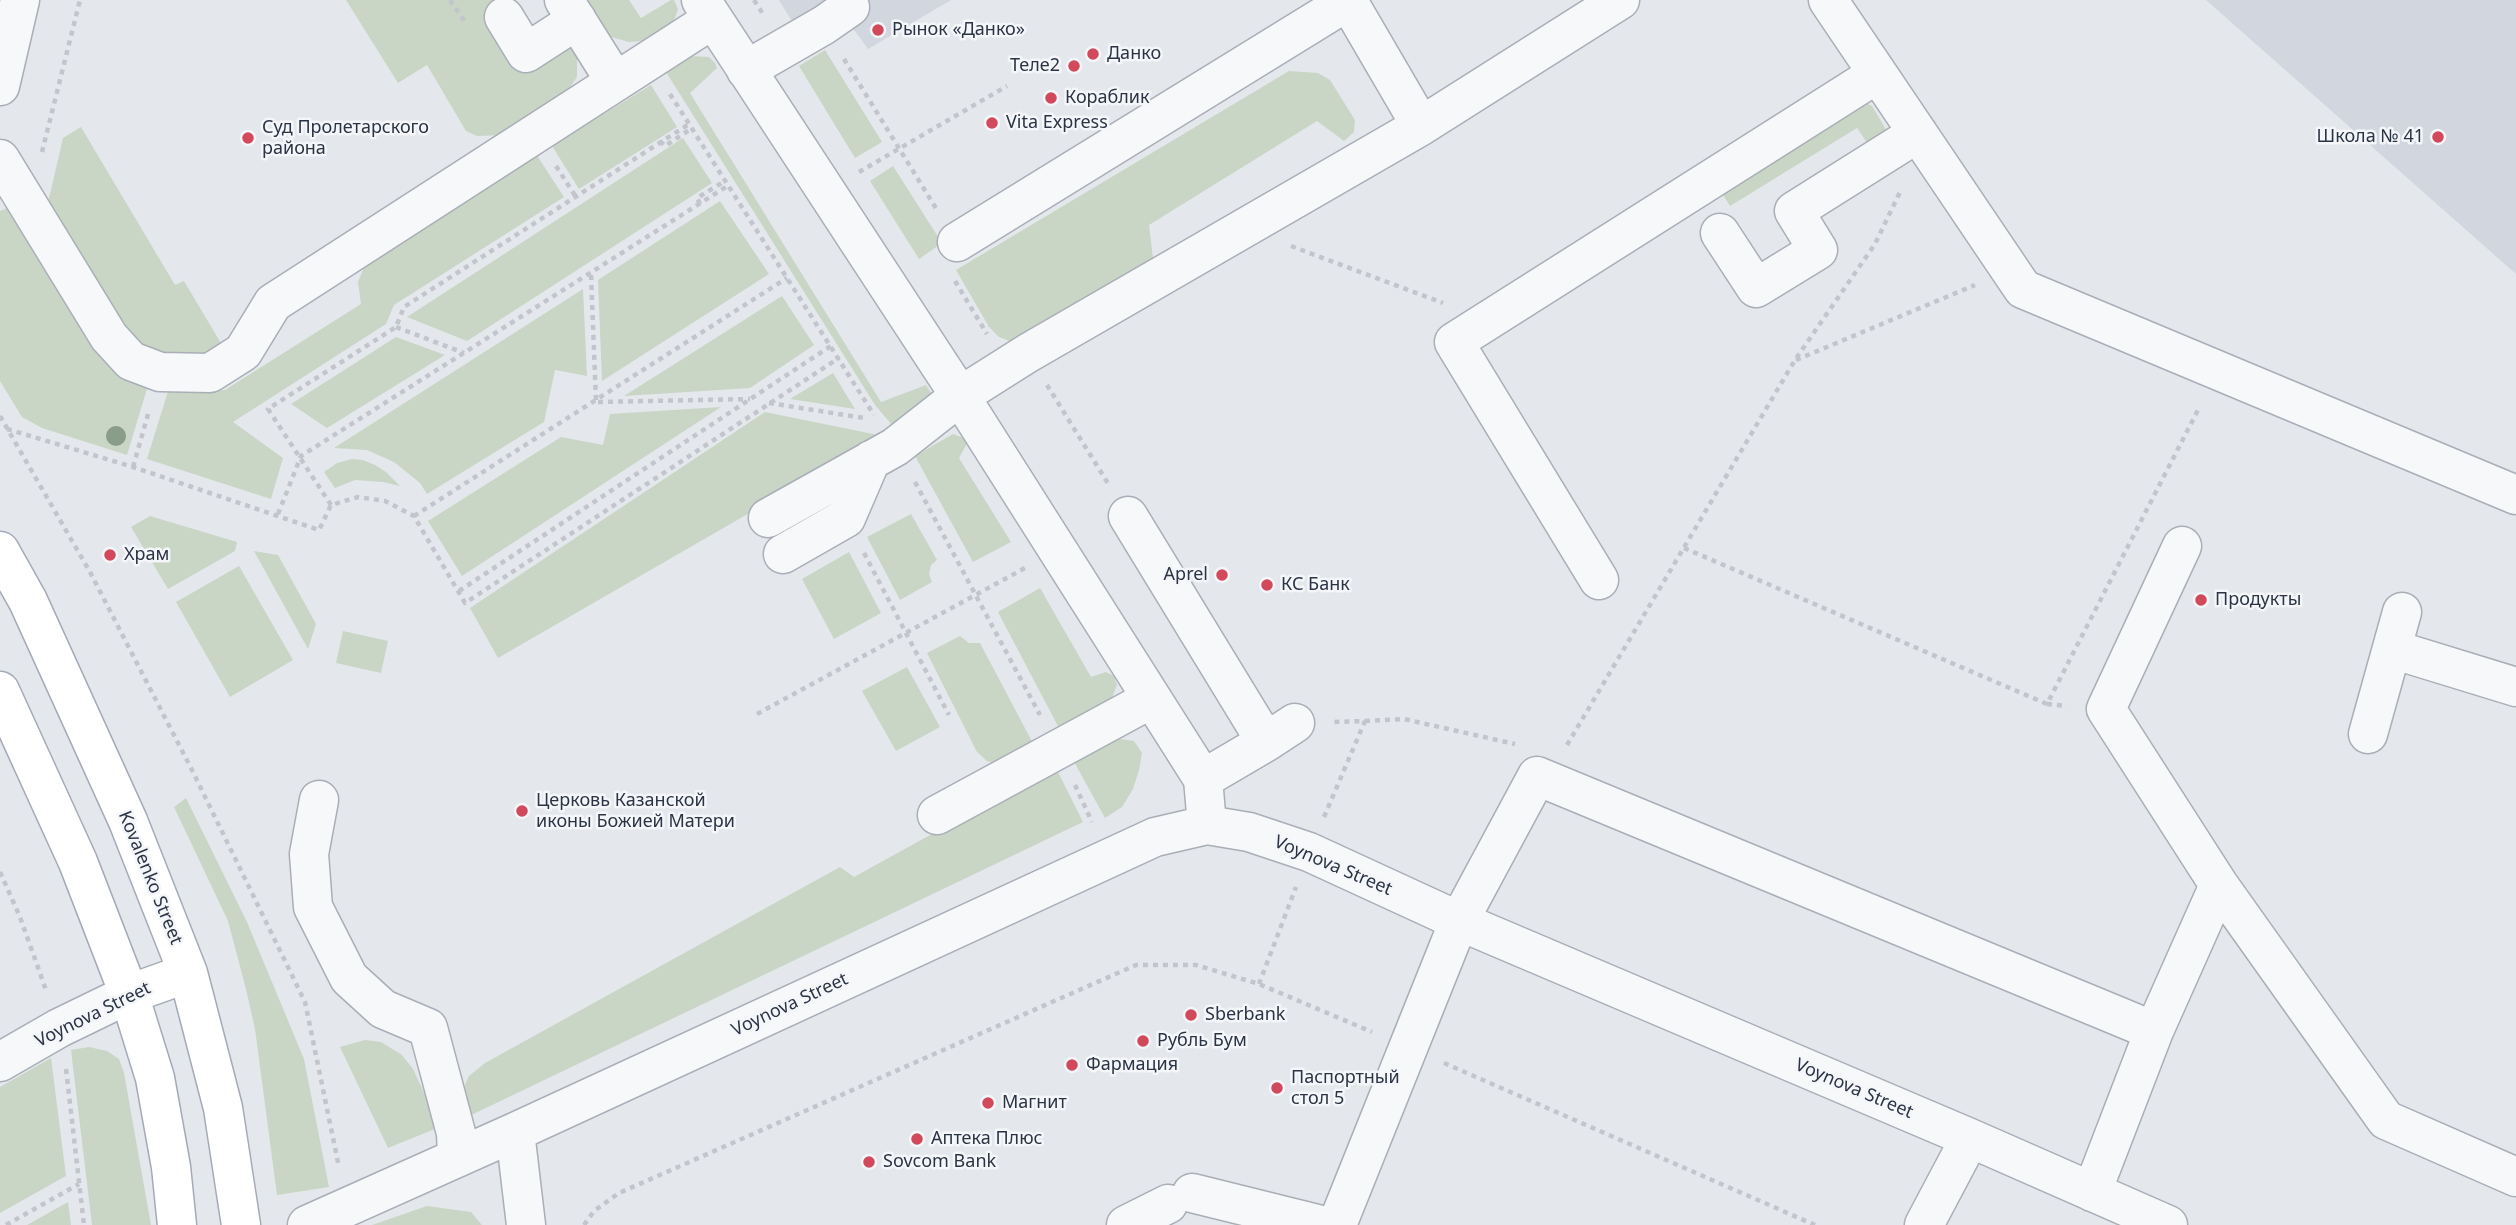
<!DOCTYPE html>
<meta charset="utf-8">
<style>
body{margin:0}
canvas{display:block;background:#e4e7ec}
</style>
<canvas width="2516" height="1225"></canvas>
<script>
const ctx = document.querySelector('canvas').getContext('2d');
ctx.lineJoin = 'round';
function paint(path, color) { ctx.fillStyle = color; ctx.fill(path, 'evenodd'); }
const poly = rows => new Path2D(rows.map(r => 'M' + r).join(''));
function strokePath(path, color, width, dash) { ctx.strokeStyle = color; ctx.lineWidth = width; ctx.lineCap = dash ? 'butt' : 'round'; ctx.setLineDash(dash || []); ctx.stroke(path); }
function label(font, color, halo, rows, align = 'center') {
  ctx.font = font + ' "Noto Sans",sans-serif'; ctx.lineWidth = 5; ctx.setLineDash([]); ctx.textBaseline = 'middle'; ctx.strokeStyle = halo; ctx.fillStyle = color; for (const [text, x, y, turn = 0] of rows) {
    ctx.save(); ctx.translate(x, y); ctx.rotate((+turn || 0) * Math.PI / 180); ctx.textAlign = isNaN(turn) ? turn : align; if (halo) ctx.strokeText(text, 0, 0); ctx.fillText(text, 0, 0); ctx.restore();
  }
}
paint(poly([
 [779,0,951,0,868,49,847,20,807,46],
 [2206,0,2516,0,2516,274]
]), '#d2d6de');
paint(poly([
 [346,0,511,0,486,17,570,39,577,56,577,77,566,93,501,135,477,136,466,131,427,65,398,83],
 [585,0,629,0,641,18,671,0,674,0,678,9,675,18,668,27,643,41,629,42,608,36],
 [825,50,882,142,855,158,799,66],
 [689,56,709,57,715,63,717,68,690,93,881,402,926,385,933,396,898,432,875,405,666,72],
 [1289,71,1318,73,1330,80,1355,120,1354,132,1344,141,1317,121,1149,225,1153,258,1012,342,999,337,989,327,956,270],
 [651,85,677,127,579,189,552,146],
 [1864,102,1872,106,1888,133,1868,144,1857,128,1730,206,1720,190],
 [81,127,175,285,184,281,222,345,199,359,186,362,131,344,47,207,63,138],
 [683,138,712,183,467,341,407,317],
 [536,154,564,197,394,305,386,324,233,422,283,458,271,499,147,459,170,385,214,391,225,390,361,304,358,282,368,258],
 [893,166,942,243,919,259,870,181],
 [720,201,769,274,602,381,598,280],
 [12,206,150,379,127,455,42,428,22,417,0,381,0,211],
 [583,289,587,376,555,370,544,422,427,494,420,483,394,462,367,450,334,448],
 [782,296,814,345,750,388,624,396],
 [396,337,445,355,327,428,291,404],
 [833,373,855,409,790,399],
 [721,407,462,576,428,521,561,437,603,445,610,414],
 [765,412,883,436,498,658,470,608],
 [953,434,969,440,959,458,1011,542,973,562,915,456],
 [352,459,363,460,375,465,386,472,400,486,383,482,355,480,335,488,324,472,337,463],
 [911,514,937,560,931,565,929,574,932,582,900,600,867,537],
 [150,516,237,542,235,551,168,589,131,527],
 [254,551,278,555,316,624,308,649],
 [849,552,881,613,834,639,802,579],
 [239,566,293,660,230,697,176,602],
 [1040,588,1091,677,1106,672,1114,676,1117,685,1110,703,1060,730,998,612],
 [343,631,388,641,381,673,336,663],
 [960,636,969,643,980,643,1037,751,1000,765,987,761,977,752,927,653],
 [907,667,940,727,896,751,862,691],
 [1107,737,1134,741,1142,753,1139,770,1133,789,1122,807,1105,818,1072,758],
 [1055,766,1083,822,465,1118,462,1091,469,1076,485,1063,840,867,854,877],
 [186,798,247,922,304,1059,329,1187,277,1195,255,1029,246,989,228,921,174,807],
 [365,1040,381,1042,402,1055,413,1069,440,1127,388,1148,340,1047],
 [89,1047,107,1051,119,1059,124,1073,151,1225,92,1225,71,1050],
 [51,1058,66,1176,0,1213,0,1087],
 [68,1202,71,1225,27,1225],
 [427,1206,471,1212,482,1225,372,1225]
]), '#c9d6c5');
const minor = poly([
 [564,0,615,81],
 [701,0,960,396,1203,779,1207,825],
 [1828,0,2023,289,2516,495],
 [504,17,526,53,577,20],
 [746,70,824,25,850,7],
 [0,86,20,0],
 [0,159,109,337,131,361,160,372,210,373,243,352,273,303,713,19],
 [1720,233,1756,288,1818,250,1794,211,1918,133],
 [957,242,1348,1,1421,126],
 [1128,516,1266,742,1203,779],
 [768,518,895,447,960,396,1028,353,1421,126,1620,0],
 [2182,546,2106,709,2219,885,2386,1120,2516,1177],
 [783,554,846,518,871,460],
 [1599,580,1454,342,1877,74],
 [2392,649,2516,687],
 [2368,734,2402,612],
 [1266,742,1295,723],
 [319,800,309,854,313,907,349,978,383,1009,428,1028,456,1133,457,1158],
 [937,815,1151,699],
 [0,1062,59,1028,129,994],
 [515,1132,526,1225],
 [2092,1192,2154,1031,2219,885],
 [1192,1193,1321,1225],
 [307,1225,515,1132,1155,837,1207,825,1249,832,1309,852,1459,921,1970,1138,2168,1225],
 [1126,1225,1168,1204],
 [1337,1225,1459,921,1537,776,2154,1031],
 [1924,1225,1970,1138]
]);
const major = poly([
 [0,551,28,601,128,821,188,973,223,1108,241,1225],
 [0,691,78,862,129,994,155,1078,171,1167,177,1225],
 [129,994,188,973]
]);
strokePath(minor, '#a9aeb7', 41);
strokePath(major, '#a3abb8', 41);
strokePath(poly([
 [450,0,465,22],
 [754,0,763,14],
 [844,59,937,210],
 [670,94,874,415],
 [660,141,665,146,692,128],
 [42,152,80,0],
 [556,166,576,197],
 [859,172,1007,86],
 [700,204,697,198,725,181],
 [1291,246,1443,303],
 [591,275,596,401],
 [955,281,987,334],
 [396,327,464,353],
 [1796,360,1975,285],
 [1047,385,1109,485],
 [598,402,750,399],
 [769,403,864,418],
 [0,416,90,572,193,772,305,1002,339,1167],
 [7,429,133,467,319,530,331,505,358,497,385,501,414,516,465,603,839,358],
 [133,467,149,411],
 [915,482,1040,715],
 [331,505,268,409,396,327,404,307,689,124],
 [278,514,301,456,729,185],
 [414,516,787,278],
 [1684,548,2047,704,2200,406],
 [864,553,949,715],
 [459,591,831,346],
 [2047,704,2067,706],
 [757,714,1025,568],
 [1365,721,1404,719,1515,744],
 [1567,745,1795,360,1875,244,1900,192],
 [1075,785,1092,822],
 [1324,817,1365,721,1334,722],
 [0,872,20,917,46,990],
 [1259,984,1296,887],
 [1444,1063,1815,1225],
 [66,1069,84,1225],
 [6,1225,79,1184],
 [584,1225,594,1211,619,1193,1136,965,1196,965,1259,984,1372,1032]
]), '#c2c5cb', 4.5, [5, 5]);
strokePath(minor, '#f7f8fa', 38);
strokePath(major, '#fff', 38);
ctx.fillStyle = '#899d89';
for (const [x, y] of [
 [116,436]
]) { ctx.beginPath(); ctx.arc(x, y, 10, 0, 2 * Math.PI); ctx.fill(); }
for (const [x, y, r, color] of [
 [878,30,7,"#d1495b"],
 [1093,54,7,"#d1495b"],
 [1074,66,7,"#d1495b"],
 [1051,98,7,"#d1495b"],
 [992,123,7,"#d1495b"],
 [2438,137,7,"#d1495b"],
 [248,138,7,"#d1495b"],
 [110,555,7,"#d1495b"],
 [1222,575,7,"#d1495b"],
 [1267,585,7,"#d1495b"],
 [2201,600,7,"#d1495b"],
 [522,811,7,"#d1495b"],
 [1191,1015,7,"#d1495b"],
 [1143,1041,7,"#d1495b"],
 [1072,1065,7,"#d1495b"],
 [1277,1088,7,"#d1495b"],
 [988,1103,7,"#d1495b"],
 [917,1139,7,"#d1495b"],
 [869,1162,7,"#d1495b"]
]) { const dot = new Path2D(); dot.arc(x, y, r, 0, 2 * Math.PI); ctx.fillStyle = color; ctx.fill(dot); strokePath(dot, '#f4f6f9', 2.5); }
label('18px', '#2b3445', '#f4f6f9', [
 ["Рынок «Данко»",892,30],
 ["Данко",1107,54],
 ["Теле2",1060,66,"right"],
 ["Кораблик",1065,98],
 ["Vita Express",1006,123],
 ["Суд Пролетарского",262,128],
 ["района",262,149],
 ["Школа № 41",2424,137,"right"],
 ["Храм",124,555],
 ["Aprel",1208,575,"right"],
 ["КС Банк",1281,585],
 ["Продукты",2215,600],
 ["Церковь Казанской",536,801],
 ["иконы Божией Матери",536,822],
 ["Sberbank",1205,1015],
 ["Рубль Бум",1157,1041],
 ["Фармация",1086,1065],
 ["Паспортный",1291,1078],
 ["стол 5",1291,1099],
 ["Магнит",1002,1103],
 ["Аптека Плюс",931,1139],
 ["Sovcom Bank",883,1162]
], 'left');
label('18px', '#2b3445', '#f4f6f9', [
 ["Voynova Street",1333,866,23],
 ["Kovalenko Street",150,878,68],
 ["Voynova Street",790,1005,-25],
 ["Voynova Street",93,1015,-26],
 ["Voynova Street",1854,1089,23]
]);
</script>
